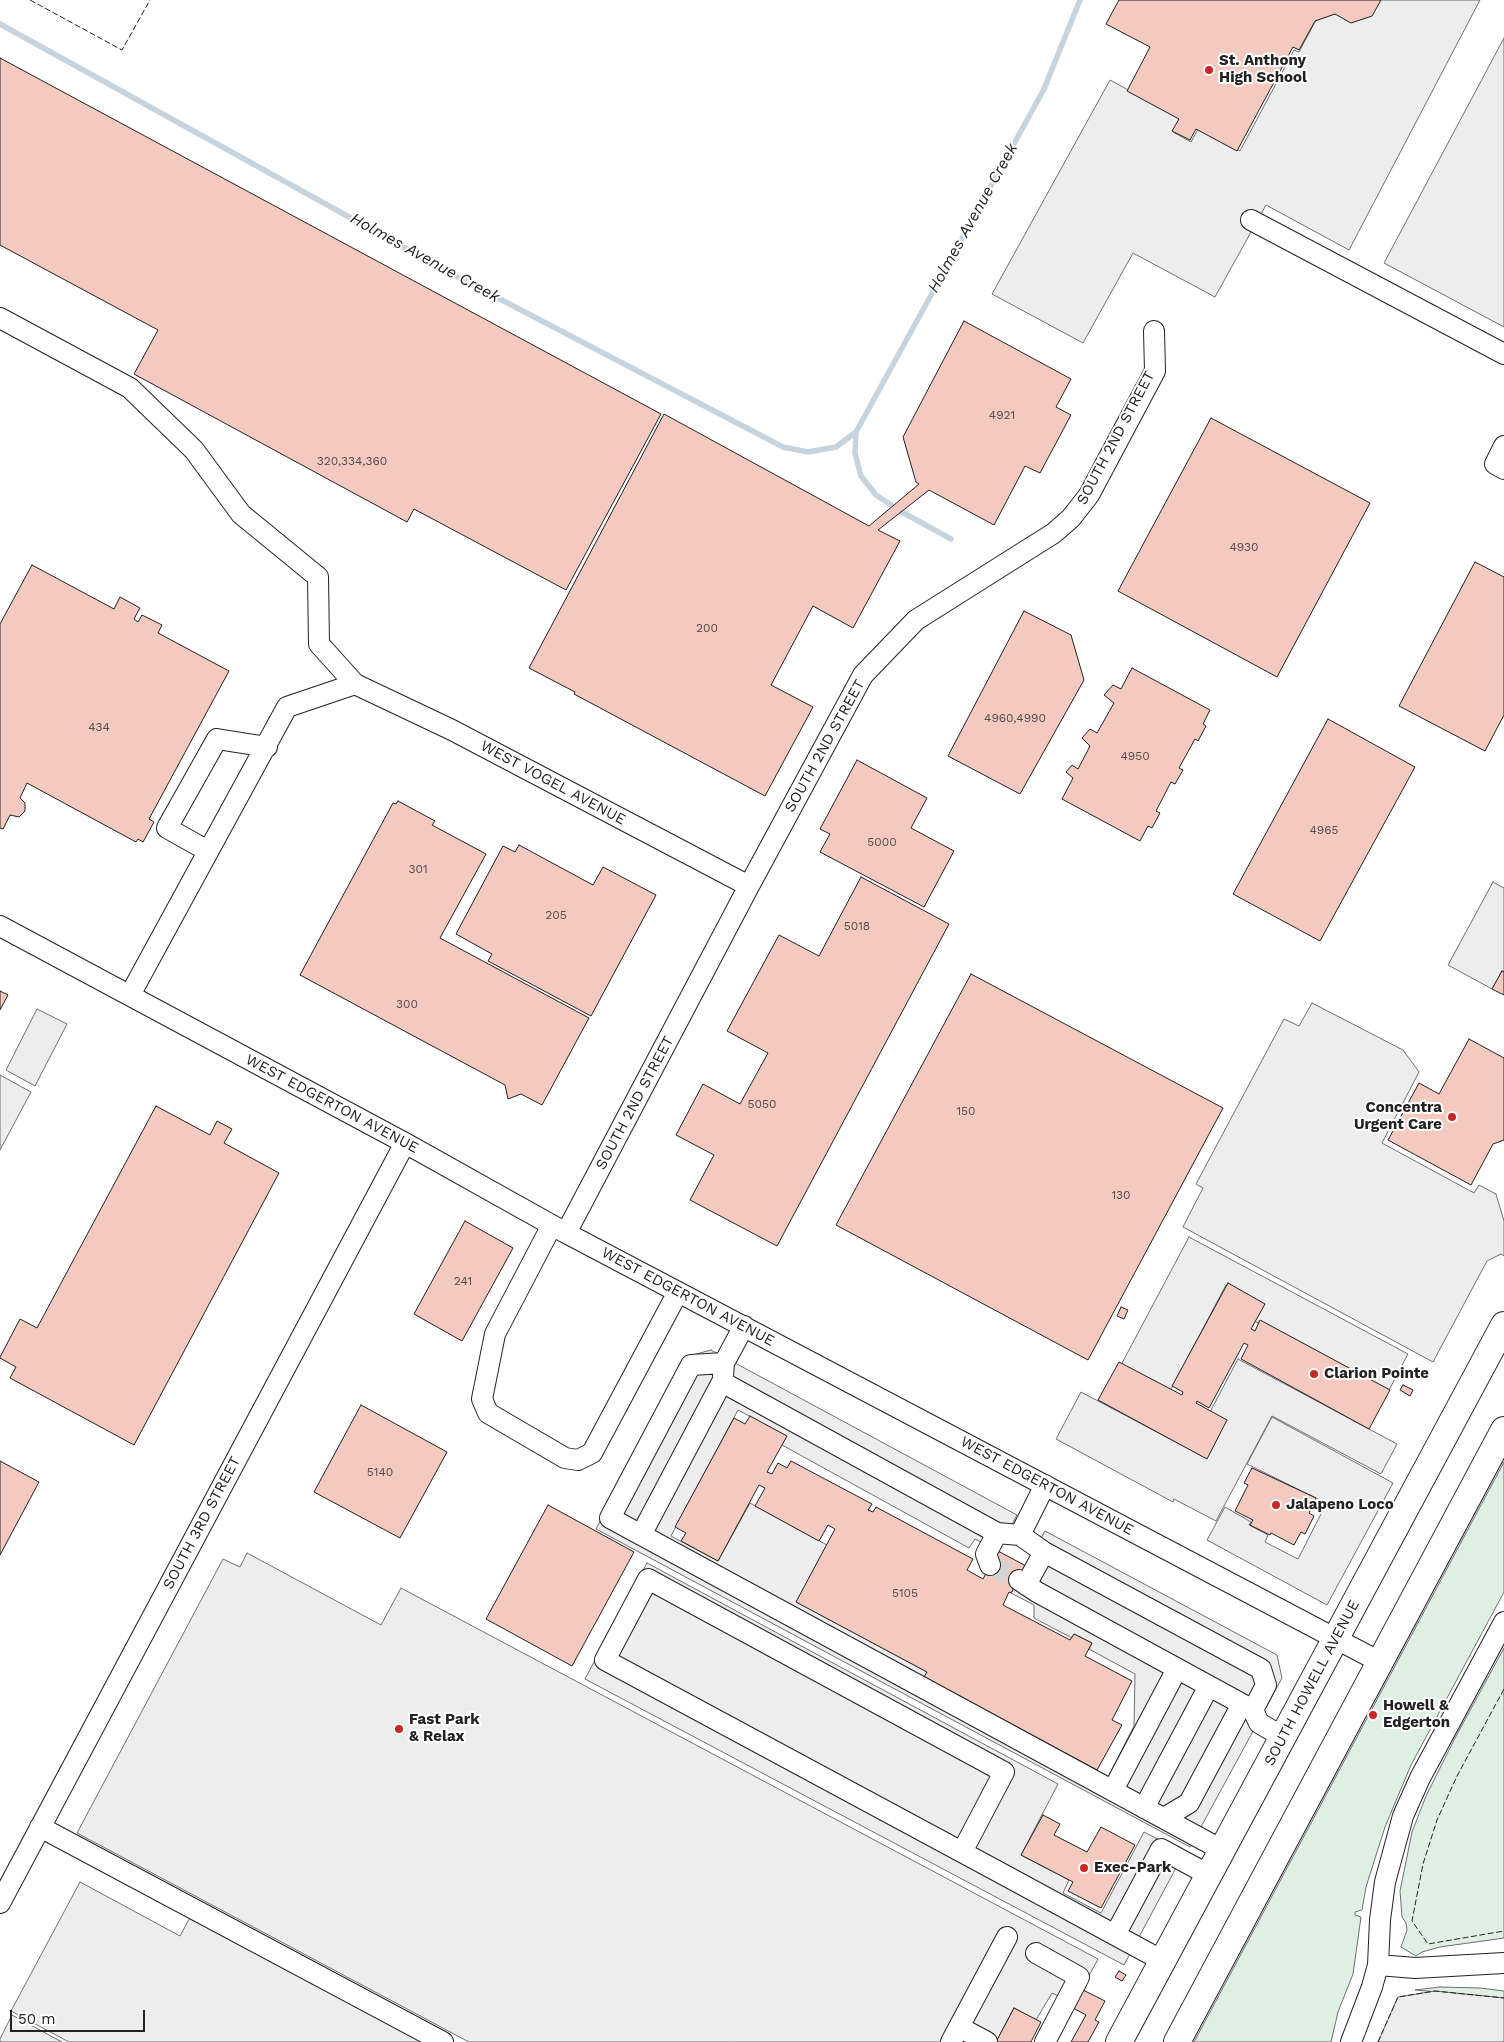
<!DOCTYPE html>
<style>
body{margin:0}
#map{position:relative;width:1504px;height:2042px;overflow:hidden;background:#fff;font-family:"Work Sans",sans-serif}
canvas{display:block}
.scale{position:absolute;left:10px;top:2010px;width:135px;height:22px;box-sizing:border-box;border:2px solid #222;border-top:0;padding-left:6px;font-size:15px;line-height:18px;white-space:nowrap;color:#222;-webkit-text-stroke:4px #fff;paint-order:stroke}
</style>
<div id="map">
<canvas width="1504" height="2042"></canvas>
<div class="scale">50 m</div>
</div>
<script>
const ctx = document.querySelector('canvas').getContext('2d');
ctx.lineJoin = 'round';
function paint(path, color) { ctx.fillStyle = color; ctx.fill(path, 'evenodd'); }
const poly = rows => new Path2D(rows.map(r => 'M' + r).join(''));
function strokePath(path, color, width, dash) { ctx.strokeStyle = color; ctx.lineWidth = width; ctx.lineCap = dash ? 'butt' : 'round'; ctx.setLineDash(dash || []); ctx.stroke(path); }
function label(font, color, halo, rows, align = 'center') {
  ctx.font = font + ' "Work Sans",sans-serif'; ctx.lineWidth = 4; ctx.setLineDash([]); ctx.textBaseline = 'middle'; ctx.strokeStyle = halo; ctx.fillStyle = color; for (const [text, x, y, turn = 0] of rows) {
    ctx.save(); ctx.translate(x, y); ctx.rotate((+turn || 0) * Math.PI / 180); ctx.textAlign = isNaN(turn) ? turn : align; if (halo) ctx.strokeText(text, 0, 0); ctx.fillText(text, 0, 0); ctx.restore();
  }
}
const green = poly([
 [1504,1462,1504,1592,1411,1765,1385,1827,1366,1887,1362,1910,1355,1912,1355,1915,1361,1917,1353,1974,1338,2012,1331,2042,1194,2042,1504,1462],
 [1504,1648,1504,1938,1440,1947,1422,1952,1416,1956,1401,1947,1407,1930,1406,1923,1402,1917,1400,1891,1412,1832,1426,1796,1455,1738,1504,1648],
 [1440,1987,1480,1988,1504,1991,1504,1998,1415,1990,1440,1987]
]);
paint(green, '#e0efe3');
strokePath(green, '#6f6f6f', 1);
const parking = poly([
 [1377,0,1480,0,1349,250,1266,205,1215,297,1133,253,1083,343,992,294,1110,80,1180,118,1173,132,1191,142,1198,129,1240,151,1294,50,1299,52,1316,20,1377,0],
 [1504,38,1504,327,1384,263,1504,38],
 [1493,882,1504,888,1504,972,1502,971,1492,989,1448,965,1493,882],
 [1312,1003,1403,1050,1419,1072,1382,1143,1474,1193,1479,1185,1496,1194,1504,1221,1504,1256,1501,1254,1487,1261,1433,1362,1183,1227,1203,1188,1196,1184,1284,1019,1299,1026,1312,1003],
 [37,1009,67,1024,35,1086,6,1070,37,1009],
 [0,1075,31,1092,0,1150,0,1075],
 [1189,1237,1408,1354,1388,1392,1254,1321,1263,1305,1226,1285,1170,1391,1121,1365,1189,1237],
 [711,1350,1017,1515,998,1551,975,1539,969,1548,782,1445,786,1436,738,1410,671,1536,718,1561,750,1503,827,1545,797,1602,927,1672,924,1678,1108,1777,1134,1726,1135,1674,1089,1649,1092,1643,1074,1634,1072,1638,1034,1618,1034,1605,1011,1593,1045,1531,1277,1655,1282,1678,1190,1847,596,1529,689,1356,711,1350],
 [1238,1359,1397,1444,1381,1474,1272,1416,1216,1521,1174,1499,1173,1502,1056,1439,1081,1392,1206,1458,1210,1412,1238,1359],
 [1272,1417,1393,1483,1327,1605,1207,1540,1225,1507,1251,1522,1249,1525,1268,1535,1265,1542,1298,1559,1322,1512,1318,1510,1322,1501,1247,1464,1272,1417],
 [247,1553,381,1625,401,1588,1098,1959,1074,2004,1052,1993,1036,2020,1014,2008,996,2042,469,2042,77,1833,223,1559,240,1567,247,1553],
 [647,1563,1058,1784,1021,1855,1069,1880,1063,1893,1101,1913,1144,1832,1184,1853,1124,1965,585,1679,647,1563],
 [80,1882,180,1936,194,1910,443,2042,69,2042,11,2011,80,1882],
 [1435,1991,1504,1998,1504,2042,1378,2042,1398,1997,1435,1991],
 [12,2015,62,2042,0,2042,0,2039,12,2015]
]);
paint(parking, '#ededed');
strokePath(parking, '#6f6f6f', 1);
strokePath(poly([
 [0,24,454,275,783,447,808,452,836,447,856,432,1044,89,1080,0],
 [856,432,855,453,861,476,876,495,902,512,951,539]
]), '#c7d3dd', 5.5);
const building = poly([
 [1119,0,1381,0,1372,16,1351,23,1335,14,1315,21,1299,50,1293,47,1237,151,1196,129,1190,140,1172,131,1179,119,1127,91,1150,47,1106,24,1119,0],
 [0,58,661,414,566,590,414,509,407,522,134,374,158,330,0,245,0,58],
 [964,321,1071,379,1056,407,1071,415,1040,473,1025,466,994,525,929,490,878,530,900,541,853,628,813,606,771,685,813,707,765,796,574,694,575,692,529,668,664,414,869,526,919,484,916,482,903,437,964,321],
 [1211,418,1370,503,1277,677,1118,591,1211,418],
 [1475,562,1504,577,1504,715,1485,751,1399,706,1475,562],
 [32,565,114,609,120,597,140,608,134,619,138,622,142,615,162,625,158,633,229,671,149,819,154,822,143,842,138,839,136,842,27,783,20,798,25,803,25,811,19,817,10,815,3,829,0,828,0,624,32,565],
 [1024,611,1071,635,1084,680,1020,794,948,756,1024,611],
 [1132,668,1210,710,1203,724,1206,726,1198,741,1195,739,1179,768,1183,770,1175,784,1171,782,1156,811,1160,813,1152,828,1148,826,1140,841,1062,799,1073,778,1066,772,1072,765,1078,769,1090,746,1082,738,1090,729,1097,733,1114,703,1104,695,1113,685,1121,689,1132,668],
 [1328,719,1415,767,1320,941,1233,894,1328,719],
 [857,760,927,798,911,828,954,851,924,907,820,852,830,834,820,829,857,760],
 [398,801,435,821,432,825,486,854,440,938,589,1018,542,1105,521,1094,508,1099,505,1085,300,975,393,803,396,804,398,801],
 [519,845,593,885,603,867,656,895,591,1016,488,961,492,954,456,934,503,846,515,852,519,845],
 [861,877,949,924,777,1246,690,1200,714,1155,676,1135,703,1084,740,1104,768,1053,727,1031,779,935,819,956,861,877],
 [1502,971,1504,972,1504,995,1492,989,1502,971],
 [971,974,1223,1108,1088,1360,836,1225,971,974],
 [0,991,8,995,0,1010,0,991],
 [1469,1039,1504,1058,1504,1140,1493,1144,1471,1185,1388,1140,1419,1083,1439,1094,1469,1039],
 [156,1106,210,1135,217,1121,232,1129,224,1143,279,1173,134,1445,10,1378,16,1367,0,1358,0,1357,20,1319,37,1328,156,1106],
 [465,1221,513,1248,462,1341,414,1314,465,1221],
 [1228,1283,1265,1304,1251,1329,1255,1331,1260,1320,1390,1390,1369,1429,1241,1359,1248,1345,1244,1343,1209,1408,1197,1401,1196,1403,1227,1420,1207,1459,1098,1400,1119,1362,1182,1395,1183,1392,1172,1386,1228,1283],
 [1121,1307,1128,1310,1124,1319,1117,1316,1121,1307],
 [1403,1385,1413,1390,1410,1396,1400,1390,1403,1385],
 [361,1405,447,1452,400,1538,314,1492,361,1405],
 [750,1416,787,1436,767,1472,772,1474,778,1463,787,1468,791,1461,872,1504,868,1510,873,1512,876,1507,973,1559,967,1570,983,1579,998,1551,1026,1566,1011,1593,1009,1592,1003,1605,1070,1640,1074,1634,1092,1643,1085,1656,1132,1681,1112,1720,1122,1725,1097,1770,924,1677,927,1672,796,1602,835,1529,828,1525,819,1541,755,1506,765,1488,759,1485,718,1561,681,1541,686,1533,675,1527,734,1418,745,1424,750,1416],
 [0,1461,39,1482,0,1555,0,1461],
 [1252,1468,1316,1498,1309,1513,1314,1516,1305,1534,1301,1532,1294,1545,1271,1533,1270,1535,1250,1525,1253,1520,1235,1511,1248,1485,1244,1483,1252,1468],
 [548,1505,634,1552,572,1666,486,1619,548,1505],
 [1043,1815,1060,1824,1054,1835,1087,1852,1101,1827,1135,1845,1101,1908,1068,1891,1073,1882,1021,1855,1043,1815],
 [1119,1971,1126,1975,1122,1981,1115,1977,1119,1971],
 [1083,1990,1105,2001,1095,2020,1099,2022,1088,2042,1071,2042,1086,2015,1073,2008,1083,1990],
 [1014,2008,1041,2022,1031,2042,996,2042,1014,2008]
]);
paint(building, '#f3c9c0');
strokePath(building, '#222', 1);
strokePath(poly([
 [990,1565,1019,1580]
]), '#d3d3d3', 20, [20, 10]);
const minor = poly([
 [1251,220,1504,354],
 [0,318,130,388,194,450,241,514,318,577,319,644,355,684,452,730,749,886],
 [1504,446,1495,464,1504,469],
 [208,851,167,828,217,739,267,747],
 [0,926,405,1143,566,1233,1380,1662],
 [130,995,287,707,355,684],
 [552,1225,495,1334,482,1399,488,1413,565,1458,578,1460,592,1453,678,1292],
 [566,1233,749,886,863,675,916,620,1054,533,1071,518,1089,495,1155,371,1154,331],
 [724,1363,691,1365,610,1518,1222,1850],
 [723,1376,724,1363,744,1326],
 [641,1535,722,1382,997,1533],
 [1020,1535,1045,1485],
 [990,1565,986,1554,997,1533,1020,1535,1044,1552,1261,1669,1266,1685,1253,1710],
 [1019,1580,1037,1592,1253,1710,1259,1723,1283,1737],
 [1026,1585,1044,1552],
 [1113,1790,1177,1669],
 [1144,1808,1209,1686],
 [1164,1818,1189,1803,1242,1704],
 [40,1827,443,2042],
 [962,1852,1004,1772,648,1579,605,1660,997,1871,1115,1935,1163,1961],
 [0,1903,405,1143],
 [1115,1935,1161,1849,1209,1875],
 [1036,1953,1079,1977,1045,2042],
 [1378,1965,1415,1968,1504,1963],
 [959,2027,987,2042],
 [951,2042,1007,1937],
 [1351,2042,1372,1987,1378,1965,1380,1920,1385,1882,1403,1816,1420,1778,1504,1622]
]);
const major = poly([
 [1119,2042,1504,1325],
 [1177,2042,1504,1430]
]);
strokePath(minor, '#222', 22);
strokePath(major, '#222', 28);
strokePath(minor, '#fff', 20);
strokePath(major, '#fff', 26);
strokePath(poly([
 [30,0,122,50,150,0],
 [1504,1689,1457,1776,1437,1820,1423,1864,1412,1921,1428,1944,1504,1931],
 [1378,2042,1398,1997,1435,1991,1504,1998]
]), '#222', 1, [6, 2.5]);
for (const [x, y, r, color] of [
 [1209,70,5,"#c62828"],
 [1452,1117,5,"#c62828"],
 [1314,1374,5,"#c62828"],
 [1276,1505,5,"#c62828"],
 [1373,1715,5,"#c62828"],
 [399,1729,5,"#c62828"],
 [1084,1868,5,"#c62828"]
]) { const dot = new Path2D(); dot.arc(x, y, r, 0, 2 * Math.PI); ctx.fillStyle = color; ctx.fill(dot); strokePath(dot, '#fff', 2); }
label('12px', '#564c4a', null, [
 ["4921",1002,415],
 ["320,334,360",352,461],
 ["4930",1244,547],
 ["200",707,628],
 ["4960,4990",1015,718],
 ["434",99,727],
 ["4950",1135,756],
 ["4965",1324,830],
 ["5000",882,842],
 ["301",418,869],
 ["205",556,915],
 ["5018",857,926],
 ["300",407,1004],
 ["5050",762,1104],
 ["150",966,1111],
 ["130",1121,1195],
 ["241",463,1281],
 ["5140",380,1472],
 ["5105",905,1593]
]);
label('bold 15px', '#222', '#fff', [
 ["St. Anthony",1219,61],
 ["High School",1219,78],
 ["Concentra",1442,1108,"right"],
 ["Urgent Care",1442,1125,"right"],
 ["Clarion Pointe",1324,1374],
 ["Jalapeno Loco",1286,1505],
 ["Howell &",1383,1706],
 ["Edgerton",1383,1723],
 ["Fast Park",409,1720],
 ["& Relax",409,1737],
 ["Exec-Park",1094,1868]
], 'left');
label('15px', '#222', '#fff', [
 ["SOUTH 2ND STREET",1116,438,-62],
 ["SOUTH 2ND STREET",825,746,-61],
 ["WEST VOGEL AVENUE",553,783,28],
 ["SOUTH 2ND STREET",635,1103,-62],
 ["WEST EDGERTON AVENUE",332,1104,28],
 ["WEST EDGERTON AVENUE",688,1297,28],
 ["WEST EDGERTON AVENUE",1047,1486,28],
 ["SOUTH 3RD STREET",202,1523,-62],
 ["SOUTH HOWELL AVENUE",1312,1683,-62]
]);
label('italic 16px', '#222', '#fff', [
 ["Holmes Avenue Creek",973,218,-61],
 ["Holmes Avenue Creek",425,258,29]
]);
</script>
